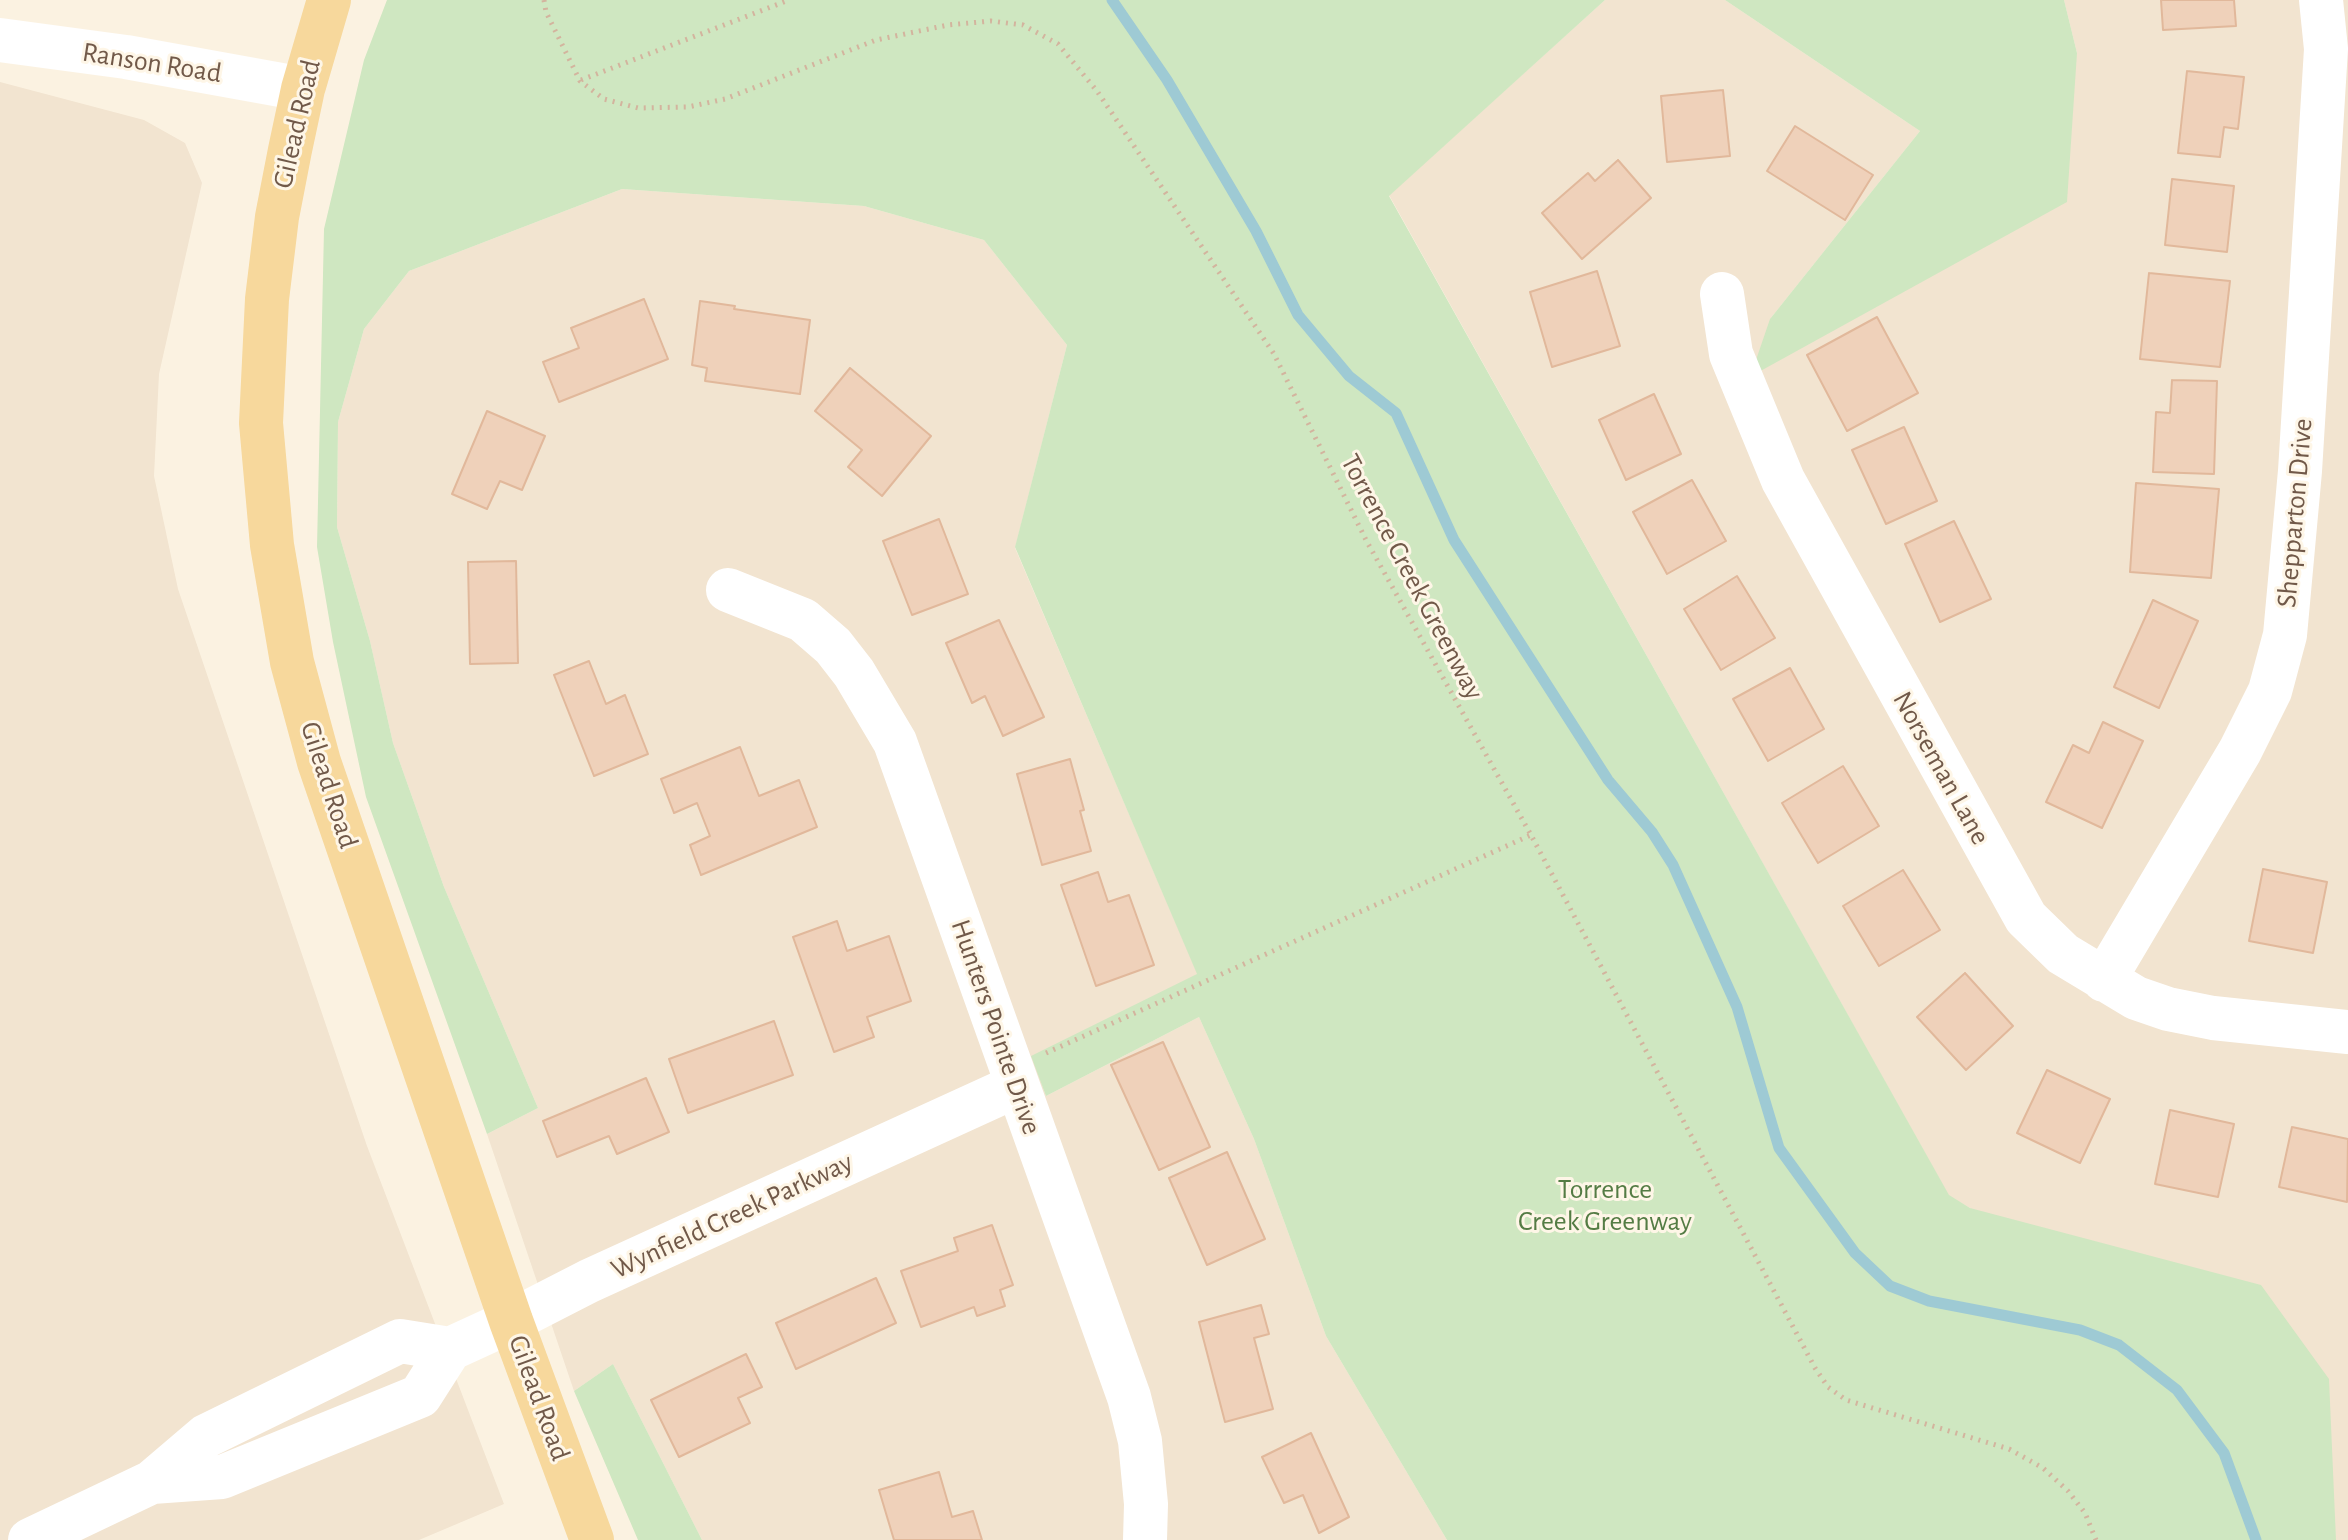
<!DOCTYPE html>
<style>
body{margin:0}
canvas{display:block;background:#fbf2e1}
</style>
<canvas width="2348" height="1540"></canvas>
<script>
const ctx = document.querySelector('canvas').getContext('2d');
ctx.lineJoin = 'round';
function paint(path, color) { ctx.fillStyle = color; ctx.fill(path, 'evenodd'); }
const poly = rows => new Path2D(rows.map(r => 'M' + r).join(''));
function strokePath(path, color, width, dash) { ctx.strokeStyle = color; ctx.lineWidth = width; ctx.lineCap = dash ? 'butt' : 'round'; ctx.setLineDash(dash || []); ctx.stroke(path); }
function label(font, color, halo, rows, align = 'center') {
  ctx.font = font + ' "Alegreya Sans",sans-serif'; ctx.lineWidth = 6; ctx.setLineDash([]); ctx.textBaseline = 'middle'; ctx.strokeStyle = halo; ctx.fillStyle = color; for (const [text, x, y, turn = 0] of rows) {
    ctx.save(); ctx.translate(x, y); ctx.rotate((+turn || 0) * Math.PI / 180); ctx.textAlign = isNaN(turn) ? turn : align; if (halo) ctx.strokeText(text, 0, 0); ctx.fillText(text, 0, 0); ctx.restore();
  }
}
paint(poly([
 [1605,0,1725,0,1920,131,1770,319,2077,53,2064,0,2348,0,2348,1540,2336,1540,2336,1538,1970,1208,1949,1196,1389,195],
 [0,82,144,120,185,143,202,183,159,374,154,476,178,589,367,1146,504,1504,419,1540,0,1540],
 [622,189,864,206,984,240,1067,345,1015,548,1198,975,1032,1057,1046,1096,1199,1017,1254,1139,1326,1336,1447,1540,702,1540,613,1364,574,1391,487,1134,538,1108,444,887,393,743,370,641,337,527,338,422,364,329,409,271]
]), '#f2e4d0');
paint(poly([
 [387,0,1605,0,1389,196,1949,1195,1970,1208,2261,1285,2329,1379,2336,1540,1447,1540,1326,1336,1254,1139,1199,1017,1046,1096,1031,1056,1197,974,1015,547,1067,345,984,240,864,206,622,189,409,271,364,329,338,422,337,527,370,641,393,743,444,887,538,1108,487,1134,366,797,333,642,317,547,324,229,364,60],
 [1725,0,2064,0,2077,53,2067,202,1755,374,1757,357,1770,319,1920,131],
 [613,1364,702,1540,638,1540,574,1391]
]), '#cfe7c1');
strokePath(poly([
 [1112,0,1167,80,1256,231,1298,315,1349,376,1396,413,1454,540,1608,780,1652,832,1673,865,1737,1007,1779,1148,1855,1253,1890,1286,1929,1301,2080,1330,2119,1345,2177,1390,2224,1453,2256,1540]
]), '#9ecad4', 11);
const building = poly([
 [2161,0,2234,0,2236,26,2163,30,2161,0],
 [2187,71,2244,77,2238,129,2224,127,2220,157,2178,153,2187,71],
 [1723,90,1730,156,1667,162,1661,96,1723,90],
 [1795,126,1873,175,1845,220,1767,171,1795,126],
 [1618,160,1651,198,1582,259,1542,213,1588,173,1595,181,1618,160],
 [2172,179,2234,186,2227,252,2165,245,2172,179],
 [1597,271,1620,346,1552,367,1530,292,1597,271],
 [2149,273,2230,281,2220,367,2140,359,2149,273],
 [644,299,668,359,559,402,543,362,579,348,571,328,644,299],
 [700,301,735,306,734,309,810,320,800,394,705,381,707,368,692,365,700,301],
 [1877,317,1918,393,1847,431,1807,355,1877,317],
 [850,368,931,436,882,496,848,467,862,450,815,411,850,368],
 [2172,380,2217,381,2214,474,2153,472,2156,412,2170,413,2172,380],
 [1654,394,1681,454,1626,480,1599,420,1654,394],
 [487,411,545,436,522,490,500,481,487,509,452,494,487,411],
 [1904,427,1937,501,1886,524,1852,450,1904,427],
 [1692,480,1726,541,1667,574,1633,512,1692,480],
 [2136,483,2219,489,2211,578,2130,572,2136,483],
 [939,519,968,594,912,615,883,541,939,519],
 [1954,521,1991,599,1940,622,1905,544,1954,521],
 [516,561,518,663,470,664,468,562,516,561],
 [1737,576,1775,638,1721,670,1684,609,1737,576],
 [2153,600,2198,621,2159,708,2114,687,2153,600],
 [999,620,1044,717,1003,736,985,696,972,703,946,643,999,620],
 [589,661,606,704,625,695,648,754,594,776,554,675,589,661],
 [1790,668,1824,729,1768,761,1733,699,1790,668],
 [2103,722,2143,741,2102,828,2046,802,2073,745,2089,753,2103,722],
 [740,747,759,796,799,780,817,827,701,875,690,845,710,836,697,803,674,813,661,779,740,747],
 [1070,759,1084,810,1080,811,1091,851,1042,865,1017,774,1070,759],
 [1843,766,1879,826,1818,863,1782,803,1843,766],
 [2263,869,2327,882,2313,953,2249,941,2263,869],
 [1903,870,1940,930,1879,966,1843,906,1903,870],
 [1098,872,1108,902,1129,895,1154,965,1096,986,1061,885,1098,872],
 [837,921,847,951,889,936,911,1001,867,1017,874,1037,834,1052,793,937,837,921],
 [1965,973,2013,1026,1966,1070,1917,1017,1965,973],
 [774,1021,793,1075,688,1113,669,1059,774,1021],
 [1163,1042,1210,1147,1159,1170,1111,1065,1163,1042],
 [2047,1070,2110,1099,2080,1163,2017,1133,2047,1070],
 [646,1078,669,1132,617,1154,609,1136,557,1157,543,1121,646,1078],
 [2170,1110,2234,1124,2218,1197,2155,1184,2170,1110],
 [2292,1127,2348,1139,2347,1202,2279,1187,2292,1127],
 [1227,1152,1265,1239,1207,1265,1169,1178,1227,1152],
 [992,1225,1013,1285,1000,1290,1005,1306,977,1316,974,1307,921,1327,901,1271,958,1251,954,1238,992,1225],
 [876,1278,896,1323,796,1369,776,1323,876,1278],
 [1261,1305,1269,1334,1254,1338,1273,1409,1225,1422,1199,1322,1261,1305],
 [746,1354,762,1387,738,1398,750,1423,679,1457,651,1400,746,1354],
 [1311,1433,1349,1517,1319,1533,1303,1495,1284,1503,1262,1457,1311,1433],
 [939,1472,952,1517,973,1511,982,1540,894,1540,879,1490,939,1472]
]);
paint(building, '#efd1ba');
strokePath(building, '#e1b89b', 2);
strokePath(poly([
 [544,0,546,12,580,81,604,99,638,108,688,107,725,99,876,40,948,25,991,21,1023,25,1058,44,1097,91,1274,354,1366,540,1531,835,1815,1368,1828,1387,1846,1400,2009,1449,2043,1468,2068,1491,2085,1513,2096,1540],
 [581,80,789,0],
 [1046,1053,1531,835]
]), '#d3b49e', 5, [2, 6]);
strokePath(poly([
 [0,40,126,57,303,89],
 [1722,294,1731,354,1783,480,2026,918,2063,954,2136,998,2168,1009,2213,1018,2348,1032],
 [728,590,803,620,833,646,854,673,895,742,1129,1397,1140,1441,1146,1504,1145,1540],
 [2104,980,2240,751,2270,691,2285,635,2300,471,2326,49,2321,0],
 [152,1482,222,1477,420,1396,450,1349,511,1321,589,1281,1016,1086],
 [30,1540,152,1482,206,1436,400,1341,450,1349]
]), '#fff', 44);
strokePath(poly([
 [329,0,303,89,290,150,277,217,267,299,261,423,272,545,292,662,319,762,511,1321,592,1540]
]), '#f7d89c', 44);
label('28px', '#715949', '#fef6e7', [
 ["Ranson Road",152,63,9],
 ["Gilead Road",297,124,-77],
 ["Shepparton Drive",2295,513,-85],
 ["Torrence Creek Greenway",1412,577,62],
 ["Norseman Lane",1941,768,61],
 ["Gilead Road",329,785,72],
 ["Hunters Pointe Drive",996,1027,71],
 ["Wynfield Creek Parkway",732,1216,-25],
 ["Gilead Road",539,1398,70]
]);
label('28px', '#547c44', '#fef6e7', [
 ["Torrence",1605,1190],
 ["Creek Greenway",1605,1222]
]);
</script>
